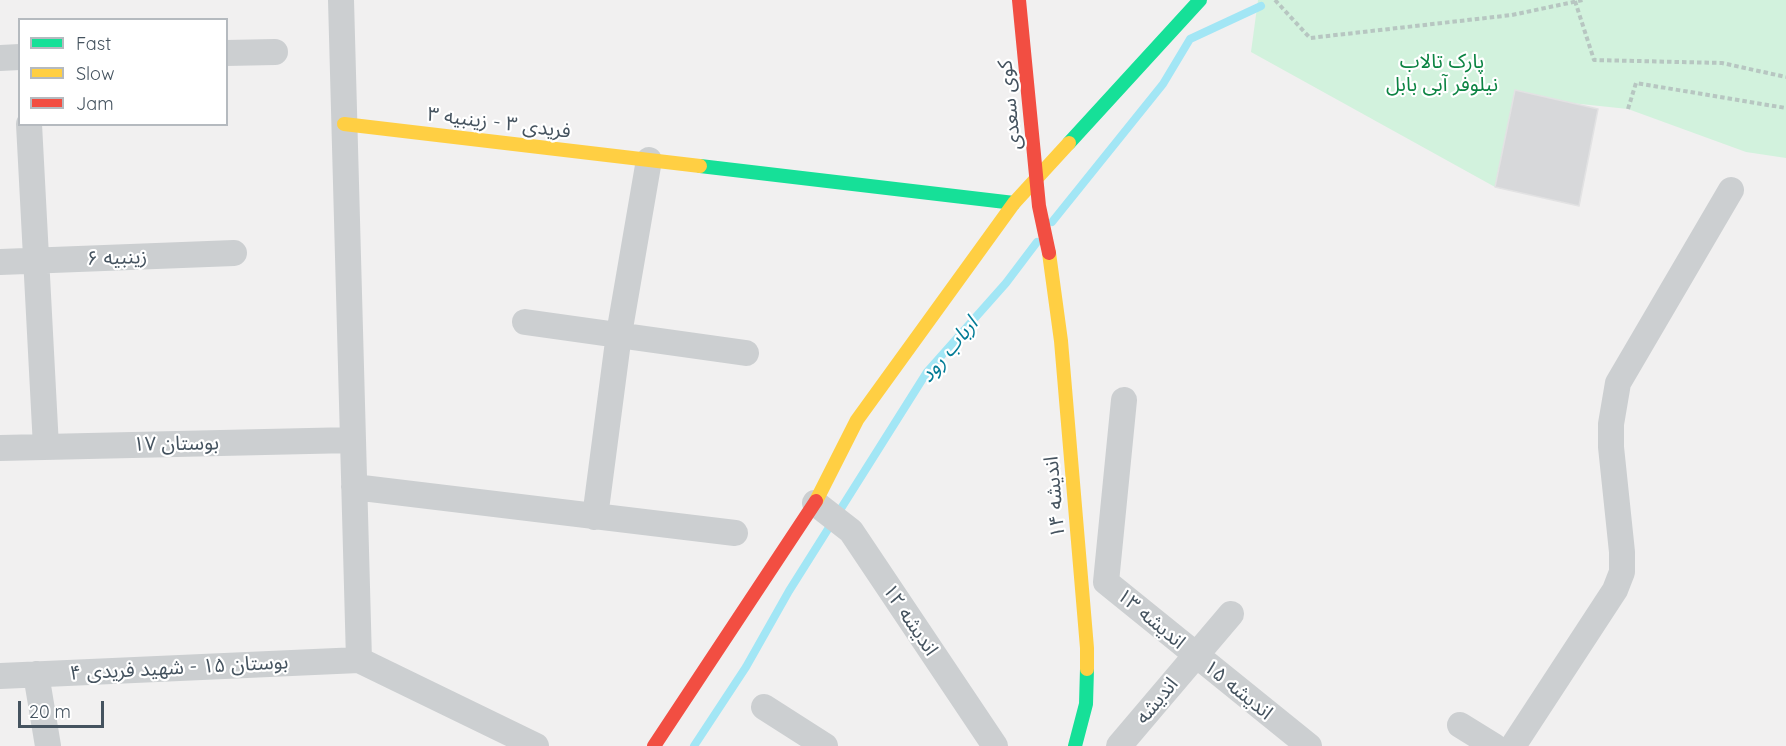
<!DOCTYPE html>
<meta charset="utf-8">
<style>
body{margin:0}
#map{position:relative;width:1786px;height:746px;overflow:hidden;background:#f1f0f0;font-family:Quicksand,sans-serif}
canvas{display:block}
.legend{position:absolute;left:18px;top:18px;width:210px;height:108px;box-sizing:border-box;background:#fff;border:2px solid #b5babf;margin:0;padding:8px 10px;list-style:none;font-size:18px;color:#45535f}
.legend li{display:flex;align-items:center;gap:12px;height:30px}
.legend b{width:30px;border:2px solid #b5babf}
.scale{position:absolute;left:18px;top:701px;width:86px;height:27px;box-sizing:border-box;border:3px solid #45535f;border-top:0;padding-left:8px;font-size:18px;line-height:21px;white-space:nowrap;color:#45535f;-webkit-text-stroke:4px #fff;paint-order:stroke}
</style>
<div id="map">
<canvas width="1786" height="746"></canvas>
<ul class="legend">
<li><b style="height:8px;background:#16e098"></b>Fast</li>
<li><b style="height:8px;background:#ffcf43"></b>Slow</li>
<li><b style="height:8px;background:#f24e42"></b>Jam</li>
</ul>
<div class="scale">20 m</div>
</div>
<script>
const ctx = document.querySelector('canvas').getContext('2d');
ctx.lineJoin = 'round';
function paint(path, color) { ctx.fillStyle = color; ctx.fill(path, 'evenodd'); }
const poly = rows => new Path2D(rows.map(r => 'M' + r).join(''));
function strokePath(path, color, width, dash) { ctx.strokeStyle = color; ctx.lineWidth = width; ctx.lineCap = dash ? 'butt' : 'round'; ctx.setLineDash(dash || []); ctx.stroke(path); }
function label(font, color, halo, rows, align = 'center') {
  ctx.font = font + ' Quicksand,"Noto Sans Arabic",sans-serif'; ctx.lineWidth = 4.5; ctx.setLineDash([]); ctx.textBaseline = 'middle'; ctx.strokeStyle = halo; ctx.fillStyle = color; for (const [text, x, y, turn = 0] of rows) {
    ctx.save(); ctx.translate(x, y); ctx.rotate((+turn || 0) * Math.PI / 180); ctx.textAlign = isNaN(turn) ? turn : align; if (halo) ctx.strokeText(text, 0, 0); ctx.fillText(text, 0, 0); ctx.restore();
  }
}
paint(poly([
 [1258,0,1786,0,1786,158,1746,152,1628,109,1514,97,1495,187,1251,52]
]), '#d2f2dd');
strokePath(poly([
 [1052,222,1163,84,1190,39,1261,6],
 [694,746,746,667,789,591,927,372,1006,283,1037,242]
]), '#a2e6f5', 8);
const building = poly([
 [1515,90,1598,109,1579,206,1495,187,1515,90]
]);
paint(building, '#d7d8da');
strokePath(building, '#e2e2e3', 1.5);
strokePath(poly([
 [1275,0,1310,38,1512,15,1583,0],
 [1575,1,1594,60,1722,63,1786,77],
 [1628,109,1636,83,1786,108]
]), '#b7c6c1', 4, [4.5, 3]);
strokePath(poly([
 [341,0,359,660],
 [226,53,275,52],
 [0,58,20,57],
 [29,124,46,447],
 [0,262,234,253],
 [525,322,746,353],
 [1124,400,1106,582,1309,746],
 [0,448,353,440],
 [354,487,735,533],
 [815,503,851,531,995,746],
 [595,517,619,334,649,160],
 [36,674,48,746],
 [0,676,359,660,536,746],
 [764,707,825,746],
 [1460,725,1494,746],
 [1119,746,1231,614],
 [1513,746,1615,590,1622,572,1622,552,1611,447,1611,424,1618,383,1731,190]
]), '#cccfd1', 26);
strokePath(poly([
 [1069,143,1200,0],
 [700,166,1014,203],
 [1075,746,1086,704,1087,669]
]), '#16e098', 14);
strokePath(poly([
 [344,124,700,166],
 [1049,253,1061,341,1087,648,1087,669],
 [816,501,857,420,1014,203,1069,143]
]), '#ffcf43', 14);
strokePath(poly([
 [1019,0,1039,206,1049,253],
 [654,746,816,501]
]), '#f24e42', 14);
label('20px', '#0c8443', '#fff', [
 ["پارک تالاب",1442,62],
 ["نیلوفر آبی بابل",1442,85]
]);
label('20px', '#45535f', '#fff', [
 ["کوی سعدی",1010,105,-96],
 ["فریدی ۳ - زینبیه ۳",499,123,7],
 ["زینبیه ۶",117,258,-2],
 ["بوستان ۱۷",176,444,-1],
 ["اندیشه ۱۴",1055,497,-95],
 ["اندیشه ۱۳",1151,619,40],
 ["اندیشه ۱۲",910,620,56],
 ["بوستان ۱۵ - شهید فریدی ۴",179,668,-3],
 ["اندیشه ۱۵",1238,690,39],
 ["اندیشه",1157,701,-50]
]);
label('italic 21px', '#037c96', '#fff', [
 ["ارباب رود",949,350,-50]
]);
</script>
